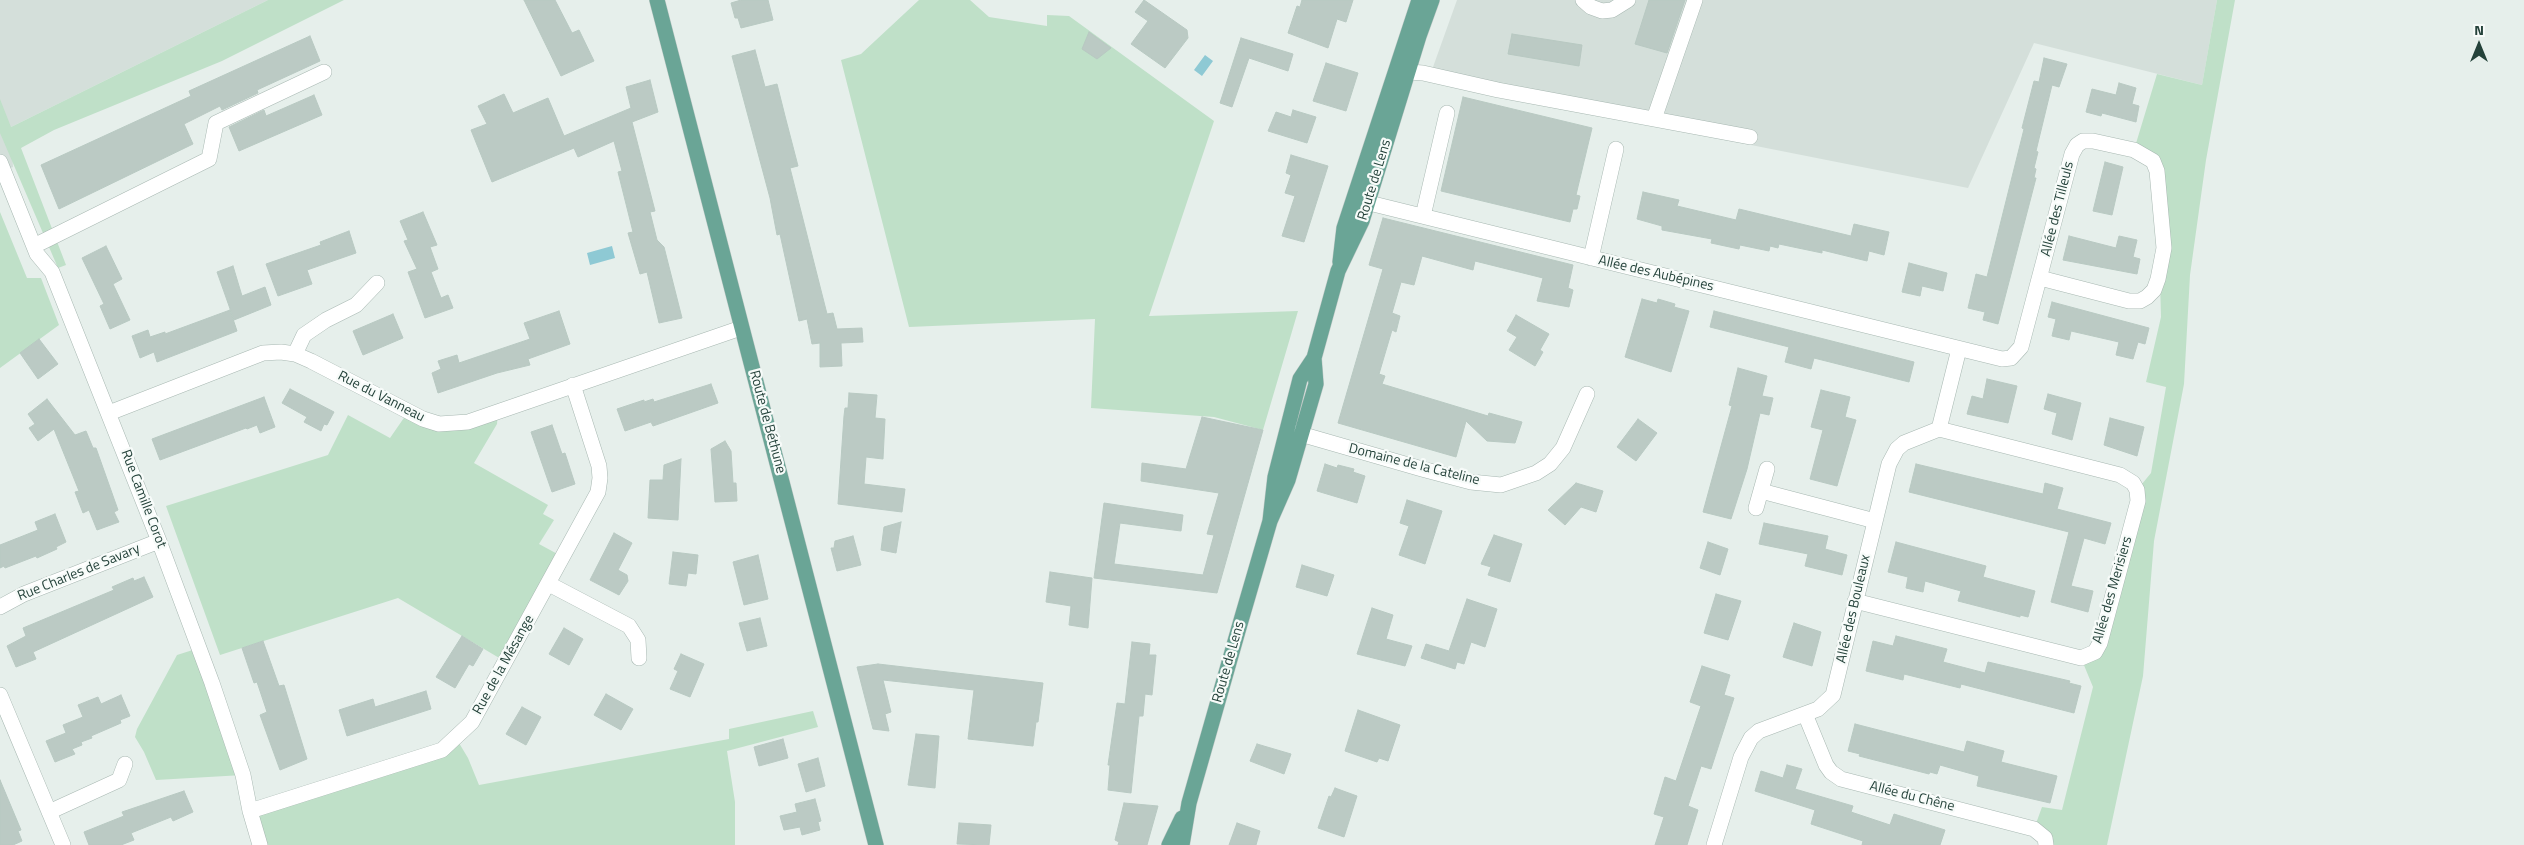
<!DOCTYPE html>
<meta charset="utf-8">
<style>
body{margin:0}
#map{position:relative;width:2524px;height:845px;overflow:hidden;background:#e6efeb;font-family:"Titillium Web",sans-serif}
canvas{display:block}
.north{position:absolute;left:2454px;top:20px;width:50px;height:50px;-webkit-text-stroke:4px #f7fbf9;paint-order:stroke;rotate:0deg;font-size:14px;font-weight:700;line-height:20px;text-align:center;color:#24423a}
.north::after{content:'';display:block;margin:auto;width:18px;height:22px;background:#24423a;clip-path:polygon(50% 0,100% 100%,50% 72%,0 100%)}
</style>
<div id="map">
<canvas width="2524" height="845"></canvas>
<div class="north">N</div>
</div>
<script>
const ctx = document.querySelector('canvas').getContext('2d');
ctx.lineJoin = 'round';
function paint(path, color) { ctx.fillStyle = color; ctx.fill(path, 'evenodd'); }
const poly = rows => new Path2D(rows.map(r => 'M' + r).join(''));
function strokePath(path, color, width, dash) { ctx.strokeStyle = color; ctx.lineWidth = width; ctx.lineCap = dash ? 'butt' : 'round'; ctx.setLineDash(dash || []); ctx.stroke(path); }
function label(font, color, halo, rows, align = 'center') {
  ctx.font = font + ' "Titillium Web",sans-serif'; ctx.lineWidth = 4.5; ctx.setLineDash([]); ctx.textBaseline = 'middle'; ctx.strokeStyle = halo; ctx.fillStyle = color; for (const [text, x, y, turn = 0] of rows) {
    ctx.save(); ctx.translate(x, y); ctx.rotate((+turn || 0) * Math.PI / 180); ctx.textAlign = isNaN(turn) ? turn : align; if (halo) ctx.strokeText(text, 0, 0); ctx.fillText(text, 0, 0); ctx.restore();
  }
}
paint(poly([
 [0,0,268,0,11,127,13,167,3,171,0,162],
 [1457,0,2217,0,2202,85,2034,43,1968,188,1428,81]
]), '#d4dfda');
paint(poly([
 [268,0,344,0,222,61,54,130,21,148,66,265,58,268,0,133,0,99,11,127],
 [919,0,970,0,989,17,1047,26,1047,15,1069,16,1214,121,1149,316,1298,311,1263,430,1214,417,1091,408,1095,319,909,327,841,60,861,54],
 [2217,0,2235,0,2206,160,2190,275,2184,384,2154,541,2143,676,2107,845,2045,845,2034,829,2042,807,2062,810,2093,687,2081,658,2095,652,2137,490,2151,473,2166,387,2146,382,2161,317,2157,171,2134,150,2157,74,2202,85],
 [0,212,27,278,41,278,59,325,0,368],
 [498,411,497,424,474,463,548,505,543,514,554,520,539,544,563,557,506,662,398,598,220,655,166,506,328,455,348,415,390,438,408,412,423,419],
 [199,648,243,775,156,780,144,752,135,737,137,729,177,655],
 [813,711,818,727,727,751,735,802,735,845,260,845,250,811,456,738,468,758,479,785,729,739,729,729]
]), '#bfe0c8');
paint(poly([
 [1205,55,1213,61,1202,76,1194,70],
 [612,246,615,258,590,265,587,253]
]), '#8ec9d4');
const building = poly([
 [524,0,555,0,572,33,579,30,594,61,561,76,524,0],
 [741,0,768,0,773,20,741,28,738,18,735,18,731,3,741,0],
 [1144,0,1187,30,1188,38,1165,68,1131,44,1148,21,1135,12,1144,0],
 [1302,0,1353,0,1346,22,1337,19,1328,48,1288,33,1297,6,1300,7,1302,0],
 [1649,0,1685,0,1667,53,1635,44,1649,0],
 [1089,32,1111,48,1097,59,1082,49,1089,32],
 [1512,34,1582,45,1579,66,1508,54,1512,34],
 [310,36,320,61,257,90,258,93,222,110,220,106,184,124,193,144,59,209,41,165,191,96,189,91,310,36],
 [1241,38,1293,54,1288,71,1249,58,1232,107,1220,103,1241,38],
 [755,50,765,87,777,84,785,116,798,166,790,168,827,314,833,313,837,329,862,328,863,342,841,343,842,366,820,367,820,343,812,344,807,319,799,321,780,234,777,235,770,198,732,56,755,50],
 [2044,58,2067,64,2059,87,2052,85,2036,151,2038,152,2034,168,2036,169,2034,178,2036,178,1998,324,1983,320,1985,312,1968,308,1976,274,1987,277,2024,129,2022,128,2034,81,2039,82,2044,58],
 [1326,63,1358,73,1346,111,1313,101,1326,63],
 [650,80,658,112,632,122,655,211,650,212,657,240,664,247,682,318,659,323,647,272,640,274,628,233,633,232,618,172,622,171,614,141,578,157,574,148,492,182,471,130,487,124,478,106,504,94,513,113,548,98,564,136,631,108,626,87,650,80],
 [2119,83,2136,88,2132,104,2139,106,2136,122,2102,113,2101,116,2086,112,2092,89,2116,95,2119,83],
 [314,95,322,115,239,151,229,127,264,110,266,116,314,95],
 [1463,97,1592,128,1576,195,1580,196,1577,209,1573,209,1570,222,1441,191,1463,97],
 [1293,110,1316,117,1307,143,1268,131,1276,112,1291,117,1293,110],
 [1291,155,1328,166,1304,242,1282,236,1295,196,1285,193,1291,175,1286,173,1291,155],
 [2105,162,2123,167,2112,215,2093,211,2105,162],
 [1643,192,1679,200,1677,206,1736,220,1739,209,1851,236,1854,224,1889,232,1884,255,1869,251,1867,261,1822,250,1822,253,1779,244,1778,248,1770,246,1769,251,1740,245,1739,249,1711,243,1712,239,1662,230,1662,226,1637,219,1643,192],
 [423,212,437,245,430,247,438,269,431,272,441,298,448,295,453,308,425,318,408,272,417,269,404,241,408,240,400,221,423,212],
 [1383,218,1573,265,1568,288,1573,290,1569,307,1537,301,1543,278,1475,261,1473,270,1422,256,1414,285,1401,282,1392,313,1400,316,1396,332,1392,330,1379,374,1385,376,1382,384,1488,416,1489,413,1522,422,1515,443,1487,441,1466,421,1456,457,1338,423,1383,269,1369,265,1383,218],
 [349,231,356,253,307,270,312,284,278,296,266,264,321,245,320,242,349,231],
 [2069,236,2116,248,2119,236,2137,240,2133,257,2140,259,2137,274,2063,260,2069,236],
 [106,246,122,279,113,284,130,320,110,329,100,306,104,304,82,258,106,246],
 [1909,263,1947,273,1943,291,1922,286,1920,296,1902,292,1909,263],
 [233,266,242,296,265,287,271,305,234,320,217,272,233,266],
 [1642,299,1657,303,1658,299,1675,304,1674,307,1689,311,1671,372,1625,357,1642,299],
 [2052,302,2149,328,2145,344,2138,342,2133,359,2116,355,2119,342,2071,331,2069,340,2052,336,2056,319,2048,317,2052,302],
 [230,310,237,331,157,362,154,352,140,358,132,336,148,330,150,337,165,332,165,334,230,310],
 [559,311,570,344,528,359,530,365,497,373,438,393,432,373,441,369,438,361,457,355,459,363,530,339,524,323,559,311],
 [1714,311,1914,362,1909,382,1814,358,1811,369,1785,362,1789,347,1710,327,1714,311],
 [393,314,403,338,363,355,353,331,393,314],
 [1516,315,1549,334,1540,350,1543,352,1535,366,1509,350,1517,337,1507,331,1516,315],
 [39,339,58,364,38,379,20,353,39,339],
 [1738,368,1767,376,1762,396,1773,398,1769,415,1760,413,1747,469,1731,519,1703,512,1732,406,1729,405,1738,368],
 [1987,379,2017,386,2008,423,1967,414,1972,396,1983,399,1987,379],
 [711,384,718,403,653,426,651,422,625,431,617,409,644,400,644,402,653,399,654,402,711,384],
 [290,389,334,412,327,425,324,424,321,431,304,422,307,417,282,403,290,389],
 [1821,390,1850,397,1845,417,1856,420,1837,486,1810,479,1823,430,1811,427,1821,390],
 [849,393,877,395,875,418,885,419,883,459,866,457,864,484,905,489,902,512,838,504,844,416,845,408,848,408,849,393],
 [2048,394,2081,403,2072,440,2052,434,2057,413,2044,409,2048,394],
 [264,397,275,427,260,433,257,425,247,429,246,428,160,460,152,439,264,397],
 [47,399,75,435,86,431,93,448,96,448,118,510,114,512,119,522,97,530,89,510,83,513,75,492,79,491,54,429,38,441,29,428,35,424,28,414,47,399],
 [1202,417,1263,430,1217,593,1094,578,1104,503,1183,515,1181,531,1120,523,1114,564,1203,575,1214,535,1207,534,1219,493,1141,481,1142,463,1186,469,1202,417],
 [2110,418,2144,427,2137,456,2104,445,2110,418],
 [1638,419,1657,433,1636,461,1617,447,1638,419],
 [552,425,562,454,565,453,575,484,552,492,531,432,552,425],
 [725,441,731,451,733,483,736,483,737,501,715,502,711,449,725,441],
 [681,459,678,520,648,518,650,480,663,480,664,465,681,459],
 [1325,464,1337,468,1338,465,1354,469,1353,472,1365,476,1357,503,1317,491,1325,464],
 [1916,464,2043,494,2045,483,2063,488,2057,509,2111,523,2105,544,2084,538,2071,586,2093,591,2088,612,2051,602,2069,532,1909,492,1916,464],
 [1576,483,1603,491,1596,512,1581,507,1565,525,1548,510,1576,483],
 [1407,500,1442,511,1425,564,1399,555,1409,526,1400,523,1407,500],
 [55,514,66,542,56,547,57,549,37,558,36,556,5,568,4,566,0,568,0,545,38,530,35,522,55,514],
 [901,522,896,553,881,550,884,527,901,522],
 [1764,523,1828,536,1825,549,1847,555,1842,575,1805,566,1808,554,1759,544,1764,523],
 [614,533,632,543,618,570,627,575,628,581,619,595,590,580,614,533],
 [1494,535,1522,544,1510,582,1488,575,1491,567,1481,564,1494,535],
 [853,536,861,565,837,571,831,548,834,548,835,541,853,536],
 [1708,542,1728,549,1720,575,1700,568,1708,542],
 [1896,542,1986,566,1983,577,2035,591,2028,617,2020,615,2020,617,1958,601,1961,591,1925,581,1923,592,1906,588,1908,577,1888,572,1896,542],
 [673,552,698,555,696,574,688,573,686,586,669,584,673,552],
 [758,555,768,599,744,605,733,562,758,555],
 [1302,565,1334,575,1327,596,1296,587,1302,565],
 [1050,572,1092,578,1088,628,1069,625,1071,606,1046,602,1050,572],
 [144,577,153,597,33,652,36,659,16,667,7,646,26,636,23,628,114,590,112,587,133,578,134,581,144,577],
 [1716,594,1741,601,1728,640,1704,633,1716,594],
 [1467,599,1497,609,1485,647,1471,642,1464,664,1457,662,1455,669,1421,658,1426,644,1449,651,1467,599],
 [1372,608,1393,615,1386,639,1412,646,1405,666,1357,654,1372,608],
 [760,618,767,646,747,651,739,623,760,618],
 [1794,623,1821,632,1812,666,1783,657,1794,623],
 [564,628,583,639,569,665,549,654,564,628],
 [462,636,483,649,473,666,469,664,455,688,436,677,462,636],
 [1896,636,1947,649,1943,662,1985,673,1988,662,2070,681,2069,683,2081,686,2074,713,1961,684,1960,688,1904,674,1903,680,1866,671,1873,641,1893,646,1896,636],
 [263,641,279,686,284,685,307,759,280,770,260,715,267,712,257,682,254,683,242,648,263,641],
 [1132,642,1150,644,1149,655,1156,655,1152,695,1145,694,1143,716,1139,716,1131,793,1108,790,1110,765,1108,765,1117,703,1125,704,1132,642],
 [681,654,704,664,690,697,670,689,678,671,674,669,681,654],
 [878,664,1043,683,1038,722,1036,722,1033,746,968,739,974,690,883,680,891,712,885,714,889,731,873,729,857,667,878,664],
 [1702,666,1730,675,1724,695,1734,698,1711,769,1701,766,1688,806,1698,810,1687,845,1655,845,1664,817,1654,814,1665,777,1676,781,1701,706,1690,702,1702,666],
 [426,691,431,709,347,736,339,710,373,699,375,707,426,691],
 [606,694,633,709,621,730,594,715,606,694],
 [121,695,130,716,120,720,121,723,91,736,92,738,81,742,82,745,72,749,75,754,55,762,46,741,66,733,63,725,83,717,78,705,98,697,101,704,121,695],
 [522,707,541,717,526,745,506,734,522,707],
 [1358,710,1400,725,1388,761,1379,758,1377,762,1345,751,1358,710],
 [1855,724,1964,752,1967,741,2004,751,2001,762,2057,776,2050,803,1977,786,1979,776,1940,765,1937,774,1930,772,1929,774,1859,756,1860,754,1848,751,1855,724],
 [916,734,939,736,935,788,908,785,916,734],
 [783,739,788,758,759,766,754,747,783,739],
 [1257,744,1291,754,1284,774,1250,761,1257,744],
 [818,758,825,786,806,792,798,764,818,758],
 [1787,765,1802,769,1795,789,1853,806,1851,812,1890,825,1894,814,1945,830,1940,845,1862,845,1863,841,1811,824,1815,810,1755,791,1761,771,1783,778,1787,765],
 [0,780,21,830,18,831,22,841,13,845,0,845,0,780],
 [1335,788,1357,796,1344,837,1318,828,1329,796,1331,797,1335,788],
 [184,791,193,812,173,821,171,817,131,833,134,840,121,845,89,845,84,832,124,816,122,812,184,791],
 [815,799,821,821,818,822,820,830,802,835,800,827,784,830,780,816,797,812,795,804,815,799],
 [1124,803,1158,806,1147,845,1118,845,1119,842,1115,840,1124,803],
 [959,823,991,825,989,845,957,844,959,823],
 [1237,823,1260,831,1256,845,1229,845,1237,823]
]);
paint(building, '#bbcac4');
strokePath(building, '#b8c9c2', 1);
const minor = poly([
 [1583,0,1591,7,1602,11,1612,10,1628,0],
 [1409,72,1423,73,1498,90,1750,137],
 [1654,119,1695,0],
 [0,162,37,254,52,272,159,541,212,683,243,775,250,811,260,845],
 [1357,200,2002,359,2011,358,2021,347,2072,154,2077,145,2083,141,2093,141,2134,150,2153,161,2157,171,2164,248,2158,279,2154,290,2147,297,2140,301,2129,301,2040,278],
 [1423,216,1447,113],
 [34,246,209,159,216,123,324,72],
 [1591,258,1616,149],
 [295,354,304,335,326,320,356,305,377,283],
 [109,413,263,353,281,352,295,354,311,361,423,419,439,424,468,422,741,328],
 [1290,431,1422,469,1471,482,1501,485,1536,473,1550,464,1563,448,1587,394],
 [1761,491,1875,521],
 [1756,508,1767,469],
 [549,584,629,626,638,640,639,658],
 [1855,601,2081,658,2095,652,2100,643,2138,501,2137,490,2133,483,2120,475,1939,429],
 [0,607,24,594,159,541],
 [0,695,63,845],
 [1805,714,1826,765,1831,772,1841,779,2034,829,2045,838,2046,845],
 [250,811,442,750,472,722,598,492,600,478,599,466,573,385],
 [49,812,119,780,125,764],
 [1714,845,1741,757,1751,738,1759,731,1818,709,1833,695,1889,464,1897,449,1904,443,1939,429,1959,349]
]);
const major = poly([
 [657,0,876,845],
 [1340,262,1344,228,1419,0],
 [1270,521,1275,477,1300,379,1314,358,1338,271,1362,221,1419,36,1432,0],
 [1169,845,1182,818],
 [1182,845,1189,803,1240,624,1270,521,1288,480,1316,384,1314,358]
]);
strokePath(minor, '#a8b8b2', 16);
strokePath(major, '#c2cac8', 16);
strokePath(minor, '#fff', 15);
strokePath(major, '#6aa596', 15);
label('14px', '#24423a', '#f7fbf9', [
 ["Route de Lens",1375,180,-73],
 ["Allée des Tilleuls",2058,209,-76],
 ["Allée des Aubépines",1656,274,13],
 ["Rue du Vanneau",381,397,27],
 ["Route de Béthune",767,422,75],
 ["Domaine de la Cateline",1414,465,14],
 ["Rue Camille Corot",143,499,69],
 ["Rue Charles de Savary",79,573,-22],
 ["Allée des Merisiers",2113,590,-74],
 ["Allée des Bouleaux",1854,609,-77],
 ["Route de Lens",1229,662,-74],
 ["Rue de la Mésange",504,665,-61],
 ["Allée du Chêne",1912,797,14]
]);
</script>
